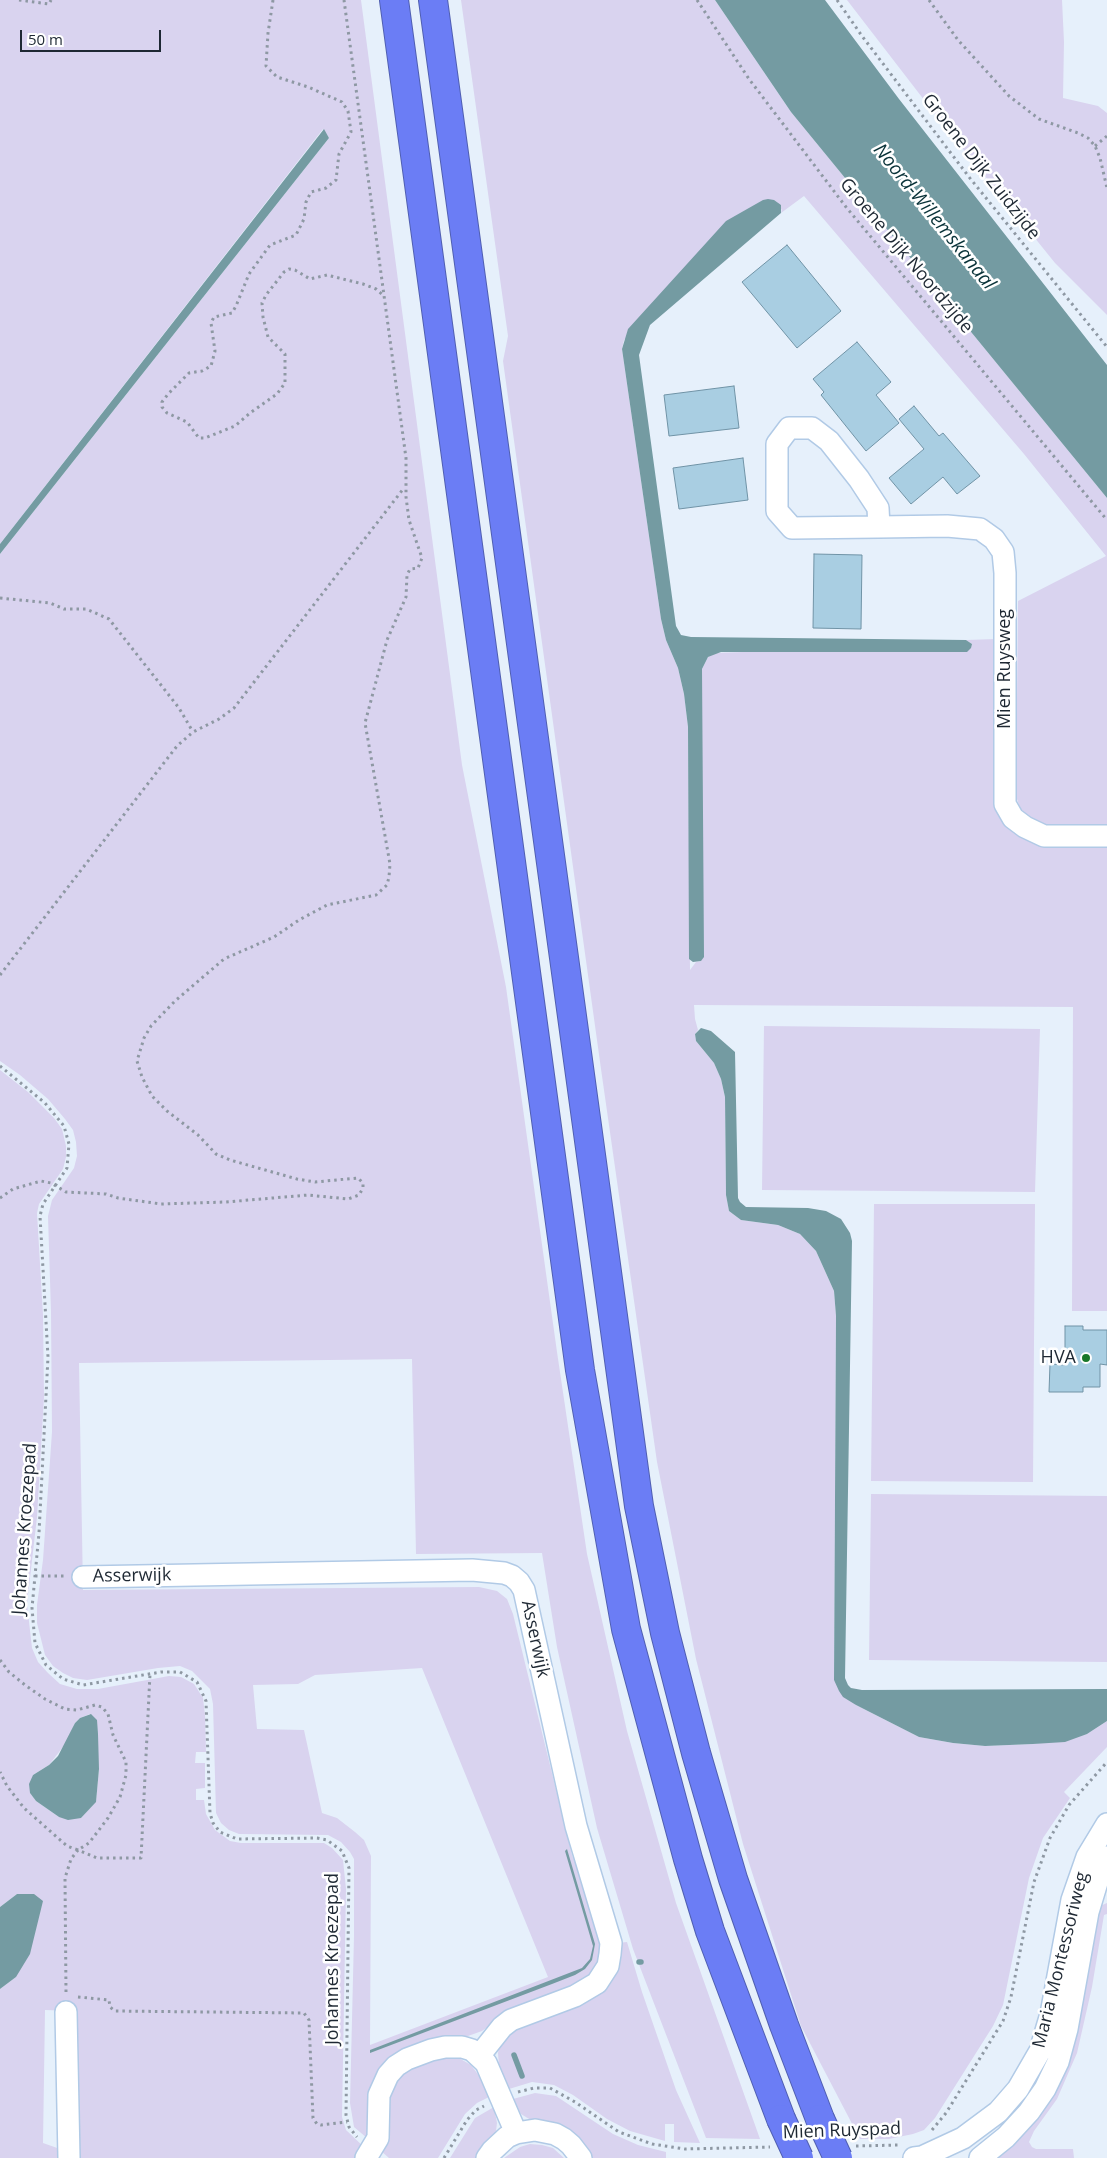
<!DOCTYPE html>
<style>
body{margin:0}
#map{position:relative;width:1107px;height:2158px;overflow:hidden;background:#e6f0fb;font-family:"Open Sans",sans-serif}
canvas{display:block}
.scale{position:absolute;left:20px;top:30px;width:141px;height:22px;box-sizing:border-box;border:2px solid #1e2833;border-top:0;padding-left:6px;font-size:15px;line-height:18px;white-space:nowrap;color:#1e2833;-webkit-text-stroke:4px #fff;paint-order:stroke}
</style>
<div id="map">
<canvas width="1107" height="2158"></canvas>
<div class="scale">50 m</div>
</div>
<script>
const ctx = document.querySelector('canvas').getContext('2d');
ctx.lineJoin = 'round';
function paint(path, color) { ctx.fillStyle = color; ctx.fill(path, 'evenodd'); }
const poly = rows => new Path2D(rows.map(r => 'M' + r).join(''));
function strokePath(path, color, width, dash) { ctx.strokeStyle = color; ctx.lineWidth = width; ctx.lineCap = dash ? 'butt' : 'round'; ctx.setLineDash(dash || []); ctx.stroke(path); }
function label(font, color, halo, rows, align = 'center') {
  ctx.font = font + ' "Open Sans",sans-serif'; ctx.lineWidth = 5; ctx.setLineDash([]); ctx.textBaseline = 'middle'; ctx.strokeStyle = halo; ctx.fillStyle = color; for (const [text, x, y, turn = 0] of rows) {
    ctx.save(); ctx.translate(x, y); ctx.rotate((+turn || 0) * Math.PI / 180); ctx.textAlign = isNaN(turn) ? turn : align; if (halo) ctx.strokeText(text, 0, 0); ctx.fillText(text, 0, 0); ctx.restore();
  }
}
paint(poly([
 [0,0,361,0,462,765,506,987,557,1352,587,1554,627,1731,676,1903,760,2139,706,2138,633,1949,597,1828,557,1647,542,1553,416,1554,412,1359,79,1363,83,1590,479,1587,497,1591,507,1599,513,1614,572,1855,588,1894,601,1948,598,1970,582,1982,515,2007,482,2031,468,2036,441,2037,407,2048,383,2065,370,2091,367,2138,354,2127,350,2103,354,1936,354,1859,350,1852,341,1842,328,1835,239,1834,229,1830,221,1823,216,1813,213,1704,210,1689,192,1671,180,1666,158,1668,87,1680,73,1678,63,1673,53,1666,45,1655,37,1623,37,1605,43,1560,52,1432,51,1312,48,1216,52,1200,74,1168,77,1156,76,1142,73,1130,65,1119,48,1099,20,1075,0,1061,0,554,329,138,323,129,0,544],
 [422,1668,548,1977,370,2045,371,1856,364,1840,355,1832,337,1818,322,1813,304,1730,257,1729,253,1685,298,1684,315,1675],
 [461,0,715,0,791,112,1107,498,1107,825,1055,826,1039,823,1028,817,1020,808,1016,796,1018,601,1106,556,1024,454,804,196,781,213,782,209,624,340,622,349,661,619,666,640,678,668,684,694,688,727,690,970,696,962,701,961,702,669,708,657,714,653,972,644,966,640,996,639,1009,827,1023,838,1038,844,1107,845,1107,1311,1072,1311,1073,1007,694,1005,695,1019,698,1030,695,1034,696,1041,714,1063,721,1079,725,1097,726,1195,729,1211,741,1220,778,1225,800,1234,816,1251,834,1291,836,1316,834,1680,856,1705,919,1737,953,1743,985,1746,1033,1744,1087,1734,1107,1721,1107,1747,1064,1792,1070,1798,1043,1838,1029,1878,1003,2005,993,2026,935,2118,924,2130,913,2134,889,2139,860,2139,801,2026,743,1844,696,1659,657,1462,601,1069,503,361,508,336],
 [847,0,1062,0,1064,42,1063,98,1098,106,1107,113,1107,315,1055,263,938,118],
 [764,1026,1040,1029,1035,1192,762,1190],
 [0,1070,28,1092,54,1118,62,1129,66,1146,66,1157,63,1169,39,1204,37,1213,43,1315,44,1397,37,1517,27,1604,32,1648,38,1662,48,1673,60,1684,77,1689,98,1689,169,1676,181,1677,194,1684,203,1698,205,1715,206,1752,196,1752,195,1763,205,1763,205,1788,196,1789,196,1800,204,1800,206,1814,215,1830,230,1841,241,1843,324,1843,332,1848,343,1860,346,1889,342,2117,346,2130,365,2148,354,2158,77,2158,73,2011,45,2010,43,2143,60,2149,63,2158,0,2158,0,1989,16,1977,17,1894,0,1907],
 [90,1714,99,1769,96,1801,81,1818,59,1817,36,1801,30,1793,33,1775,49,1765,66,1743,75,1723,80,1718],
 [874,1204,1035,1204,1033,1482,871,1481],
 [871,1494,1107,1496,1107,1662,869,1660],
 [1107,1903,1107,1914,1104,1915,1092,1987,1077,2053,1057,2099,1034,2131,1029,2142,1032,2147,1036,2149,1073,2149,1074,2158,988,2158,1035,2112,1100,1906],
 [627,1942,642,1992,676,2090,700,2143,674,2142,674,2124,665,2124,665,2141,630,2131,607,2119,573,2095,554,2085,532,2082,509,2089,499,2066,498,2053,500,2044,509,2032,579,2002,618,1943],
 [436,2057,457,2057,471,2065,483,2081,489,2097,477,2103,465,2114,438,2158,389,2158,381,2151,389,2091,402,2072],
 [535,2093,556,2096,613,2134,638,2145,666,2152,666,2158,593,2158,521,2114,513,2099],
 [494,2107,497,2123,496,2131,480,2158,450,2158,475,2118],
 [530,2144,542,2145,553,2148,564,2158,504,2158,520,2147]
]), '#d9d3ef');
paint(poly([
 [715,0,825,0,899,99,1107,365,1107,498,791,112],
 [324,129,329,138,0,554,0,544],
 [768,199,774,200,781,205,781,213,650,325,639,355,676,626,681,635,691,637,966,640,972,644,971,648,967,652,721,652,708,657,702,669,704,957,701,961,693,962,689,959,688,727,684,694,678,668,666,640,661,619,622,349,628,329,726,221,763,200],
 [701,1028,711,1031,735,1052,738,1198,740,1202,746,1207,808,1208,826,1211,841,1219,850,1233,852,1241,845,1678,848,1685,851,1688,862,1690,1107,1689,1107,1721,1087,1734,1065,1742,1033,1744,985,1746,953,1743,919,1737,856,1705,843,1697,839,1691,834,1680,836,1316,834,1291,816,1251,800,1234,778,1225,741,1220,729,1211,726,1195,725,1097,721,1079,714,1063,696,1041,695,1034],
 [91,1714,97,1720,98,1734,99,1769,96,1802,81,1818,68,1820,59,1817,36,1801,30,1793,29,1784,33,1775,49,1765,58,1756,75,1723,80,1718],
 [567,1849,595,1944,592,1960,585,1969,575,1975,552,1984,370,2053,370,2050,582,1968,590,1959,593,1946,565,1851],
 [17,1894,34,1894,43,1901,30,1954,16,1977,0,1989,0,1907]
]), '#749ba2');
strokePath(poly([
 [639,1962,641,1962],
 [514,2055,522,2076]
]), '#749ba2', 5.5);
const building = poly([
 [787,245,841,311,797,348,742,282,787,245],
 [857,342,891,382,876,395,899,423,866,451,821,395,824,392,813,379,857,342],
 [734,386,739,428,669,436,664,395,734,386],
 [914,406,939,436,943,433,980,476,957,494,943,477,911,504,889,478,924,449,899,419,914,406],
 [743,458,748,500,679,509,673,468,743,458],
 [814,554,862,555,861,629,813,628,814,554],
 [1065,1326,1083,1326,1083,1330,1107,1330,1107,1365,1100,1364,1100,1387,1083,1387,1083,1392,1049,1392,1050,1364,1065,1365,1065,1326]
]);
paint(building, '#a9cee2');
strokePath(building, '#7093a6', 1);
const minor = poly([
 [879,527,878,508,859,479,829,441,812,428,789,428,777,444,777,511,792,528,879,527,947,526,980,529,994,539,1003,552,1005,573,1005,804,1013,818,1025,827,1044,836,1107,836],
 [83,1577,472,1570,504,1573,512,1576,519,1582,524,1590,576,1826,611,1943,610,1954,608,1966,597,1983,575,1996,511,2020,502,2027,479,2056],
 [66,2012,69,2158],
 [366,2158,378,2138,379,2095,388,2075,396,2066,407,2059,431,2050,445,2047,462,2047,472,2050,486,2063,516,2133],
 [487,2158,492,2151,507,2137,516,2133,535,2130,555,2134,564,2139,571,2145,581,2158],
 [914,2158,922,2157,963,2138,998,2112,1018,2089,1040,2051,1051,2014,1072,1900,1087,1857,1107,1824],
 [980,2158,1006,2137,1029,2112,1045,2089,1058,2062,1067,2029,1088,1912,1101,1869,1107,1857]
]);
const highway = poly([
 [394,0,580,1370,626,1629,688,1859,710,1931,781,2119],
 [433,0,639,1506,665,1633,696,1753,733,1879,784,2025,820,2119]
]);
strokePath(minor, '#b1cae6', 24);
strokePath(highway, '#505fb1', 30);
strokePath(poly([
 [19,0,49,4,51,0],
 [273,0,268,33,266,66,277,77,308,87,342,102,348,111,351,132,339,154,336,180,326,188,311,192,306,202,304,219,296,235,270,245,249,274,236,306,232,313,214,317,211,323,215,351,211,366,202,371,189,373,168,394,162,402,162,407,167,413,187,422,199,438,205,438,235,426,250,413,277,394,285,383,285,354,268,337,263,317,262,303,266,295,284,272,289,269,295,270,310,279,327,275,363,284,376,289,384,296],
 [697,0,749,79,846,207,1107,520],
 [837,0,862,36,969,177,1107,347],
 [929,0,958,40,1009,96,1039,119,1078,133,1088,138,1095,146,1100,158,1107,188],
 [1095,146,1107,136],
 [0,598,50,603,64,609,86,609,109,619,179,708,193,732],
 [0,975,177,746,193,732,219,719,234,708,404,488],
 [0,1066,45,1103,64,1126,69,1144,67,1168,43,1204,40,1216,48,1357,39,1533,32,1608,35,1643,46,1665,63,1679,83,1685,161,1672,180,1672,197,1682,206,1701,210,1813,213,1823,220,1832,237,1839,317,1838,327,1840,342,1851,349,1868,346,2115,349,2127,357,2137],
 [0,1198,13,1189,41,1181,51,1183,66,1192,106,1194,118,1198,161,1204,226,1202,308,1195,348,1199,359,1195,363,1188,363,1183,358,1178,315,1182,297,1179,230,1160,216,1154,198,1135,167,1111,152,1096,142,1077,137,1061,144,1038,151,1026,175,1001,224,959,274,937,299,920,327,905,376,895,387,885,389,877,390,864,365,723,387,640,406,597,407,575,410,569,418,568,422,558,409,520,406,497,406,458,344,0],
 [35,1576,64,1576],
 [0,1660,9,1672,25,1685,45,1699,65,1709,77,1710,95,1705,102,1707,108,1714,113,1735,126,1762,126,1775,120,1797,108,1818,89,1843,78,1850,67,1846,24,1808,7,1786,0,1772],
 [66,1992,65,1878,71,1859,78,1850,97,1858,141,1858,150,1674],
 [78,1997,109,2000,110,2007,115,2011,304,2013,309,2020,313,2118,317,2124,321,2125,347,2122],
 [518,2092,534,2088,550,2088,575,2102,619,2132,652,2144,685,2149,770,2147],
 [932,2130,946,2113,1003,2021,1011,1997,1034,1882,1050,1838,1069,1805,1107,1762],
 [856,2146,900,2145],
 [444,2158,467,2120,476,2110,484,2106]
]), '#8e98a3', 3, [2.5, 4]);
strokePath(minor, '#fff', 21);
strokePath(highway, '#6b7df5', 28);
const highwayBridge = poly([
 [781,2119,799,2158],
 [820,2119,838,2158]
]);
strokePath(highwayBridge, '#505fb1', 30, []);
strokePath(highwayBridge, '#6b7df5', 28);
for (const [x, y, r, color] of [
 [1086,1358,5,"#187829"]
]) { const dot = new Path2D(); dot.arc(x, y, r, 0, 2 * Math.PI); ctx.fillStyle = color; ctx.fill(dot); strokePath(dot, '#fff', 2); }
label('18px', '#1e2833', '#fff', [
 ["Groene Dijk Zuidzijde",981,167,52],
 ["Groene Dijk Noordzijde",906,256,50],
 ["Mien Ruysweg",1005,669,-90],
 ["Johannes Kroezepad",25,1529,-86],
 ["Asserwijk",132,1576,-1],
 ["Asserwijk",535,1639,78],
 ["Johannes Kroezepad",333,1959,-90],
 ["Maria Montessoriweg",1061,1960,-76],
 ["Mien Ruyspad",842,2131,-2]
]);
label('18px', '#1e2833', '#fff', [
 ["HVA",1076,1358]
], 'right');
label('italic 19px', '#093238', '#fff', [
 ["Noord-Willemskanaal",934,217,51]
]);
</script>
